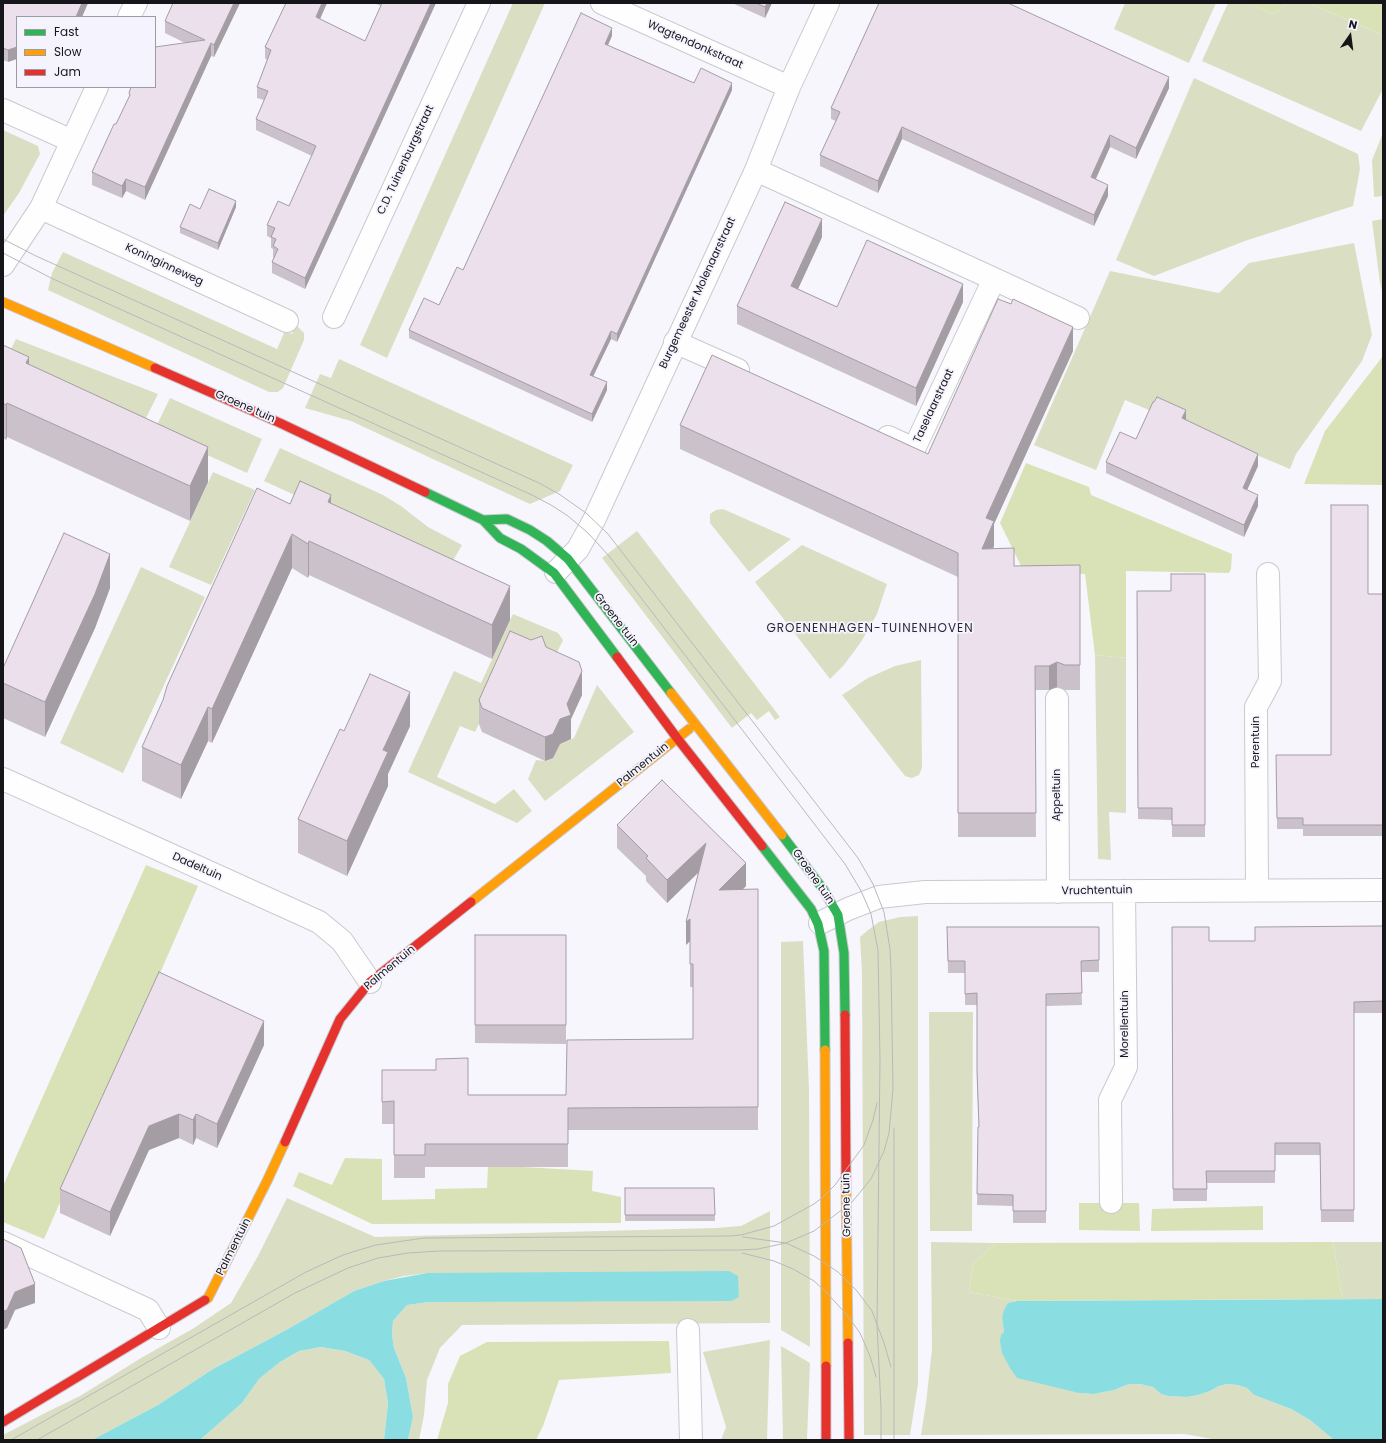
<!DOCTYPE html>
<style>
body{margin:0}
#map{position:relative;width:1386px;height:1443px;overflow:hidden;background:#f7f6fc;font-family:Poppins,sans-serif}
canvas{display:block}
.frame{position:absolute;inset:0;border:4px solid #15151a;pointer-events:none}
.legend{position:absolute;left:16px;top:16px;width:140px;height:72px;box-sizing:border-box;background:#f5f4fe;border:1px solid #9b9ba3;margin:0;padding:5px 7px;list-style:none;font-size:12px;color:#15151a}
.legend li{display:flex;align-items:center;gap:8px;height:20px}
.legend b{width:20px;border:1px solid #9b9ba3}
.north{position:absolute;left:1330px;top:16px;width:40px;height:40px;-webkit-text-stroke:3px #f5f4fe;paint-order:stroke;rotate:14deg;font-size:11px;font-weight:700;line-height:16px;text-align:center;color:#15151a}
.north::after{content:'';display:block;margin:auto;width:14px;height:18px;background:#15151a;clip-path:polygon(50% 0,100% 100%,50% 72%,0 100%)}
</style>
<div id="map">
<canvas width="1386" height="1443"></canvas>
<div class="frame"></div>
<ul class="legend">
<li><b style="height:5px;background:#30b455"></b>Fast</li>
<li><b style="height:5px;background:#ff9f0a"></b>Slow</li>
<li><b style="height:5px;background:#e5322d"></b>Jam</li>
</ul>
<div class="north">N</div>
</div>
<script>
const ctx = document.querySelector('canvas').getContext('2d');
ctx.lineJoin = 'round';
function paint(path, color) { ctx.fillStyle = color; ctx.fill(path, 'evenodd'); }
const poly = rows => new Path2D(rows.map(r => 'M' + r).join(''));
function strokePath(path, color, width, dash) { ctx.strokeStyle = color; ctx.lineWidth = width; ctx.lineCap = dash ? 'butt' : 'round'; ctx.setLineDash(dash || []); ctx.stroke(path); }
function label(font, color, halo, rows, align = 'center') {
  ctx.font = font + ' Poppins,sans-serif'; ctx.lineWidth = 3.5; ctx.setLineDash([]); ctx.textBaseline = 'middle'; ctx.strokeStyle = halo; ctx.fillStyle = color; for (const [text, x, y, turn = 0] of rows) {
    ctx.save(); ctx.translate(x, y); ctx.rotate((+turn || 0) * Math.PI / 180); ctx.textAlign = isNaN(turn) ? turn : align; if (halo) ctx.strokeText(text, 0, 0); ctx.fillText(text, 0, 0); ctx.restore();
  }
}
paint(poly([
 [513,3,545,3,387,358,360,345],
 [1125,3,1216,3,1189,63,1114,29],
 [1228,3,1248,3,1273,14,1288,3,1309,3,1383,35,1383,89,1361,131,1202,61],
 [1194,78,1358,154,1360,169,1353,206,1245,241,1154,276,1116,260],
 [3,130,38,146,40,154,19,193,3,216],
 [1383,133,1383,196,1374,197,1372,160],
 [1383,219,1383,295,1380,283,1372,221],
 [1354,243,1372,335,1362,361,1296,454,1290,469,1125,400,1096,470,1034,445,1110,271,1219,293,1249,263],
 [63,252,277,349,285,331,292,334,295,326,297,326,304,333,304,340,283,388,278,392,269,392,48,290,52,273],
 [16,339,158,394,142,426,4,363],
 [339,359,573,465,560,491,530,504,351,421,305,408,320,374,331,378],
 [170,398,262,439,247,473,154,431],
 [280,448,383,495,401,506,428,527,462,545,450,566,264,481],
 [213,472,255,490,211,585,169,567],
 [723,509,791,539,749,572,710,523,710,514,716,510],
 [637,531,780,717,775,720,769,711,757,720,751,713,732,728,602,558],
 [802,545,887,584,877,614,861,642,844,665,830,679,755,582],
 [141,567,205,597,123,773,60,743],
 [513,614,558,633,563,640,552,663,479,724,475,732,460,726,437,777,495,804,514,789,532,811,517,823,408,772,454,671,481,683],
 [1095,655,1126,658,1126,813,1109,812,1111,860,1098,859],
 [921,660,922,768,919,775,912,778,905,776,842,695,868,678,895,666],
 [597,685,634,732,545,801,528,779,536,760,545,761,553,758,560,744,574,738],
 [918,916,918,1384,910,1435,864,1435,862,973,860,937,868,930,879,922,900,917],
 [803,941,809,1089,810,1347,781,1330,781,942],
 [929,1012,973,1012,972,1231,930,1231],
 [287,1198,375,1237,716,1228,741,1226,770,1211,770,1323,462,1325,440,1348,427,1380,424,1415,419,1440,408,1440,413,1417,406,1378,394,1348,392,1335,393,1321,407,1305,429,1302,427,1273,404,1276,384,1281,354,1291,288,1329,213,1369,158,1405,92,1440,3,1440,3,1435,49,1411,80,1396,141,1358,194,1328,231,1303,258,1256],
 [931,1242,996,1243,973,1264,969,1292,1017,1301,1008,1303,1002,1317,1004,1332,1079,1393,1094,1394,1114,1390,1129,1384,1140,1384,1153,1387,1161,1394,1168,1396,1187,1397,1198,1395,1210,1391,1219,1386,1227,1384,1238,1385,1247,1388,1254,1395,1291,1409,1310,1420,1334,1440,1217,1440,1185,1434,921,1435,926,1403,932,1349],
 [1333,1242,1383,1242,1383,1299,1342,1299],
 [770,1340,767,1440,721,1440,726,1427,703,1352],
 [781,1346,810,1363,807,1440,783,1440],
 [321,1347,345,1351,369,1360,384,1379,388,1403,384,1440,200,1440,242,1403,259,1379,280,1362,299,1351]
]), '#dadfc4');
paint(poly([
 [1248,3,1288,3,1273,14],
 [1309,3,1383,3,1383,35],
 [1383,356,1383,485,1304,484,1325,431],
 [1026,463,1089,487,1091,495,1232,554,1231,569,1229,573,1126,571,1126,658,1095,655,1085,574,1024,572,1000,523],
 [146,865,198,886,44,1239,3,1222,3,1186],
 [345,1158,382,1159,382,1200,435,1199,435,1189,487,1188,488,1165,593,1171,592,1191,621,1197,621,1223,372,1224,293,1186,299,1172,332,1185],
 [1079,1203,1139,1203,1140,1231,1079,1230],
 [1263,1206,1263,1230,1151,1231,1152,1209],
 [1333,1242,1342,1299,1017,1301,969,1292,973,1264,996,1243],
 [669,1341,671,1373,559,1380,543,1426,536,1440,437,1440,448,1403,448,1384,460,1356,487,1342]
]), '#d9e2b7');
paint(poly([
 [729,1271,738,1276,739,1297,731,1301,429,1302,407,1305,393,1321,392,1335,394,1348,406,1378,413,1417,408,1440,384,1440,388,1403,384,1379,369,1360,345,1351,321,1347,299,1351,280,1362,259,1379,242,1403,200,1440,92,1440,158,1405,213,1369,288,1329,354,1291,384,1281,427,1273],
 [1383,1299,1383,1438,1380,1440,1334,1440,1310,1420,1291,1409,1254,1395,1247,1388,1238,1385,1227,1384,1219,1386,1210,1391,1198,1395,1187,1397,1168,1396,1161,1394,1153,1387,1140,1384,1129,1384,1114,1390,1094,1394,1079,1393,1017,1378,1010,1368,1002,1353,1000,1341,1001,1335,1004,1332,1002,1317,1004,1310,1008,1303,1017,1301]
]), '#8adee1');
const street = poly([
 [602,3,789,87],
 [129,17,136,3],
 [3,110,72,141],
 [756,170,994,279,914,449,888,437],
 [41,208,287,321],
 [3,265,41,208,97,87],
 [994,279,1078,318],
 [334,317,479,3],
 [675,342,738,370],
 [556,572,578,549,594,520,756,170,789,87,828,3],
 [1057,699,1058,892],
 [3,779,319,922,342,941,370,982],
 [1257,890,1256,707,1270,681,1268,574],
 [820,923,848,909,879,897,925,892,1383,890],
 [1111,1202,1110,1100,1126,1067,1124,891],
 [3,1243,148,1310,159,1328],
 [688,1330,691,1440]
]);
const fast = poly([
 [425,492,483,520,500,538,521,549,554,573,617,657],
 [483,520,507,519,530,530,547,541,568,559,671,693],
 [782,835,823,889,838,915,844,953,845,1015],
 [762,846,811,909,818,924,824,951,825,1050]
]);
const slow = poly([
 [3,302,155,368],
 [671,693,782,835],
 [471,902,689,729],
 [825,1050,826,1366],
 [846,1183,848,1343],
 [205,1300,208,1298,267,1181,285,1142]
]);
const jam = poly([
 [155,368,280,423,425,492],
 [617,657,677,738,762,846],
 [845,1015,846,1183],
 [285,1142,340,1019,370,982,471,902],
 [848,1343,849,1440],
 [826,1366,826,1440],
 [3,1422,205,1300]
]);
strokePath(street, '#cac9cf', 24);
strokePath(fast, '#cac9cf', 11);
strokePath(slow, '#cac9cf', 11);
strokePath(jam, '#cac9cf', 11);
strokePath(street, '#fefeff', 22);
strokePath(fast, '#30b455', 9);
strokePath(slow, '#ff9f0a', 9);
strokePath(jam, '#e5322d', 9);
strokePath(poly([
 [3,239,36,256,539,483,559,494,586,513,608,534,858,858,873,884,884,912,890,949,891,969,893,1089,889,1133,884,1151,871,1179,852,1202,814,1231,786,1243,758,1249,740,1250,439,1251,408,1253,378,1258,348,1268,295,1293,37,1440],
 [3,253,51,278,532,495,551,505,568,516,588,533,609,556,845,864,860,889,866,902,871,914,878,950,880,1059,877,1324,881,1408,881,1440],
 [894,1128,894,1440],
 [743,1237,786,1243,814,1256,838,1272,857,1291,872,1311,884,1343,891,1367],
 [742,1253,774,1261,793,1269,814,1281,826,1292,847,1315,860,1333,870,1356,876,1377],
 [11,1440,306,1272,343,1255,359,1250,376,1245,424,1238,730,1236,741,1235,774,1226,814,1204,823,1197,835,1185,864,1145,873,1120,877,1103]
]), '#b9b9ba', 1);
paint(poly([
 [3,3,88,3,82,17,17,17,8,62,3,60],
 [240,3,214,57,211,56,145,200,126,191,122,198,92,185,92,172,116,124,129,97,129,93,185,43,165,33,165,21],
 [286,3,327,3,320,19,365,41,381,6,374,3,436,3,305,289,272,273,272,262,274,258,273,257,273,249,271,248,271,238,267,236,267,225,289,206,312,156,256,130,256,119,264,100,257,98,257,87,267,60,265,58,265,47],
 [732,3,772,3,765,18],
 [612,36,607,45,694,83,732,90,617,342,611,339,593,376,607,390,592,422,409,338,409,330,439,305,463,270],
 [1169,88,1136,159,1110,147,1096,179,1108,196,1094,226,902,139,878,193,820,166,820,155,836,121,831,119,831,108],
 [236,207,218,250,180,233,180,227,200,209],
 [822,237,798,289,837,307,963,302,916,406,737,324,737,306],
 [3,345,29,365,208,482,190,521,7,437,6,440,3,438],
 [1073,351,994,524,994,546,993,549,1014,566,1080,565,1080,690,1065,690,1057,687,1049,690,1035,690,1036,837,958,837,958,577,680,449,680,425,928,454],
 [1186,420,1258,466,1247,490,1258,506,1244,537,1106,473,1106,462,1136,439],
 [331,503,510,620,492,659,309,575,308,578,292,568,212,743,208,741,181,799,142,781,142,747,290,504],
 [1205,574,1205,837,1172,837,1172,820,1138,819,1137,591,1171,591],
 [110,588,95,628,45,737,3,718,3,668],
 [1368,594,1383,594,1383,836,1303,836,1303,829,1277,829,1276,755,1331,755],
 [531,640,546,647,582,695,571,719,571,739,560,744,553,758,545,761,482,732,479,724,479,700],
 [410,726,388,774,388,786,347,876,298,853,298,819,344,731],
 [617,825,746,886,742,890,758,889,758,1130,568,1130,568,1167,425,1167,425,1178,394,1178,394,1124,382,1124,382,1070,468,1095,566,1095,693,1039,693,987,690,987,690,941,686,945,698,873,667,903,646,881,646,876,617,848],
 [1383,926,1383,1013,1354,1013,1354,1222,1321,1222,1320,1155,1275,1155,1275,1183,1207,1183,1207,1201,1173,1201,1172,927,1209,941,1255,941],
 [947,927,1099,927,1099,972,1081,972,1082,1005,1046,1006,1046,1223,1013,1223,1013,1206,977,1205,979,1127,977,1083,977,1005,965,1005,965,973,948,973],
 [475,935,566,935,566,1044,475,1043],
 [264,1045,217,1148,196,1138,193,1145,179,1138,149,1150,110,1236,60,1213,60,1189],
 [625,1188,714,1188,715,1221,625,1221]
]), '#cac1ca');
paint(poly([
 [82,3,88,3,82,17,76,17],
 [234,3,240,3,214,57,214,45],
 [322,3,327,3,316,28,316,17],
 [431,3,436,3,305,289,305,278],
 [767,3,772,3,765,18,765,7],
 [612,28,612,36,605,52,605,44],
 [211,43,211,56,145,200,145,187],
 [17,47,17,59,8,62,8,50],
 [1169,77,1169,88,1136,159,1136,148],
 [732,83,732,90,617,342,617,334],
 [902,127,902,139,878,193,878,181],
 [1110,135,1110,147,1091,189,1091,177],
 [126,179,126,191,122,198,122,186],
 [1108,185,1108,196,1094,226,1094,215],
 [236,201,236,207,218,250,218,243],
 [822,219,822,237,791,304,791,286],
 [963,284,963,302,916,406,916,388],
 [1073,327,1073,351,994,524,994,546,982,573,982,549,986,518],
 [611,331,611,339,590,383,590,375],
 [29,357,29,391,26,363],
 [607,382,607,390,592,422,592,414],
 [7,403,7,437,6,440,6,405],
 [1186,410,1186,422,1182,418],
 [208,447,208,482,190,521,190,486],
 [1258,454,1258,466,1243,499,1243,488],
 [331,495,331,529,328,502],
 [1258,495,1258,506,1244,537,1244,525],
 [292,534,292,568,212,743,212,709],
 [309,541,309,575,308,578,308,544],
 [110,554,110,588,95,628,45,737,45,702],
 [510,586,510,620,492,659,492,625],
 [1057,662,1057,687,1049,690,1049,666],
 [582,671,582,695,571,719,571,739,560,744,553,758,545,761,545,737,567,704],
 [410,692,410,726,388,774,388,786,347,876,347,841,383,750],
 [208,707,208,741,181,799,181,765],
 [706,843,706,865,667,903,667,880],
 [746,863,746,886,719,913,719,890],
 [690,919,690,941,686,945,686,922],
 [264,1021,264,1045,217,1148,217,1124],
 [179,1114,179,1138,149,1150,110,1236,110,1212,149,1126],
 [196,1114,196,1138,193,1145,193,1120],
 [35,1284,35,1303,15,1310,7,1328,3,1330,3,1311,15,1292]
]), '#a49da4');
const building = poly([
 [3,3,82,3,76,17,17,17,17,47,8,50,3,48,3,3],
 [173,3,234,3,214,45,211,43,145,187,126,179,122,186,92,172,114,124,116,124,130,95,129,93,131,87,155,87,155,47,205,40,165,21,173,3],
 [286,3,322,3,316,17,365,41,382,3,431,3,305,278,272,262,278,249,273,246,276,239,271,237,275,228,267,225,278,201,289,206,316,146,256,119,268,91,257,87,271,50,265,47,286,3],
 [756,3,767,3,765,7,756,3],
 [879,3,1008,3,1169,77,1136,148,1110,135,1091,177,1108,185,1094,215,902,127,878,181,820,155,840,112,831,108,879,3],
 [581,13,612,28,605,44,694,83,701,68,732,83,617,334,611,331,590,375,607,382,592,414,409,330,424,298,439,305,457,267,463,270,581,13],
 [209,189,236,201,218,243,180,227,190,204,200,209,209,189],
 [785,202,822,219,791,286,837,307,867,240,963,284,916,388,737,306,785,202],
 [998,299,1011,304,1013,299,1073,327,986,518,994,521,982,549,1014,548,1014,566,1080,565,1080,665,1065,665,1057,662,1049,666,1035,666,1036,813,958,813,958,553,680,425,712,355,928,454,998,299],
 [3,345,29,357,26,363,208,447,190,486,7,403,6,405,3,403,3,345],
 [1157,397,1186,410,1182,418,1258,454,1243,488,1258,495,1244,525,1106,462,1120,432,1136,439,1153,402,1154,402,1157,397],
 [300,481,331,495,328,502,510,586,492,625,309,541,308,544,292,534,212,709,208,707,181,765,142,747,163,700,167,686,257,488,290,504,300,481],
 [1331,505,1368,505,1368,594,1383,594,1383,825,1303,825,1303,818,1277,818,1276,755,1331,755,1331,505],
 [64,533,110,554,95,594,45,702,3,683,3,668,64,533],
 [1171,574,1205,574,1205,825,1172,825,1172,808,1138,808,1137,591,1171,591,1171,574],
 [510,631,531,640,542,636,546,647,579,662,582,671,567,704,571,715,560,719,553,734,545,737,482,708,479,700,510,631],
 [370,674,410,692,383,750,388,752,347,841,298,819,340,729,344,731,370,674],
 [662,780,746,863,719,890,758,889,758,1107,568,1108,568,1144,425,1144,425,1155,394,1155,394,1101,382,1102,382,1070,436,1070,436,1059,468,1058,468,1095,566,1095,567,1040,693,1039,693,964,690,964,690,919,686,922,706,843,667,880,646,858,648,856,617,825,662,780],
 [1383,926,1383,1001,1354,1002,1354,1210,1321,1210,1320,1143,1275,1143,1275,1171,1206,1171,1207,1189,1173,1189,1172,927,1209,927,1209,941,1255,941,1255,927,1383,926],
 [947,927,1099,927,1099,960,1081,961,1082,993,1046,994,1046,1211,1013,1211,1013,1195,977,1194,978,1127,979,1127,977,1071,977,993,965,994,965,961,948,961,947,927],
 [475,935,566,935,566,1025,475,1025,475,935],
 [159,972,264,1021,217,1124,196,1114,193,1120,179,1114,149,1126,110,1212,60,1189,159,972],
 [625,1188,714,1188,715,1215,625,1215,625,1188],
 [3,1239,21,1248,35,1284,15,1292,7,1310,3,1311,3,1239]
]);
paint(building, '#ebe0eb');
strokePath(building, '#a49da4', 1);
label('11px', '#15151a', '#f5f4fe', [
 ["Wagtendonkstraat",695,45,24],
 ["C.D. Tuinenburgstraat",406,160,-65],
 ["Koninginneweg",164,265,25],
 ["Burgemeester Molenaarstraat",698,293,-65],
 ["Taselaarstraat",934,406,-65],
 ["Groene tuin",245,407,24],
 ["Groene tuin",616,620,52],
 ["Perentuin",1256,742,-90],
 ["Palmentuin",643,765,-39],
 ["Appeltuin",1057,795,-90],
 ["Dadeltuin",197,867,24],
 ["Groene tuin",813,877,55],
 ["Vruchtentuin",1097,891,-1],
 ["Palmentuin",390,968,-40],
 ["Morellentuin",1125,1024,-90],
 ["Groene tuin",847,1205,-91],
 ["Palmentuin",234,1247,-63]
]);
ctx.letterSpacing = '1px';
label('12px', '#2a2835', '#f5f4fe', [
 ["GROENENHAGEN-TUINENHOVEN",870,629]
]);
ctx.letterSpacing = '0px';
</script>
